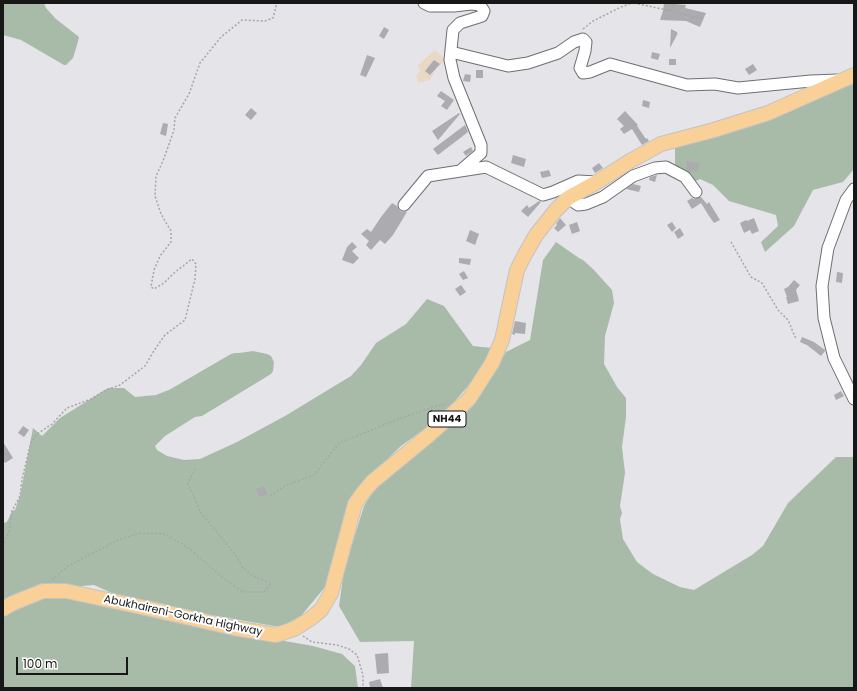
<!DOCTYPE html>
<style>
body{margin:0}
#map{position:relative;width:857px;height:691px;overflow:hidden;background:#e5e4e8;font-family:Poppins,sans-serif}
canvas{display:block}
.frame{position:absolute;inset:0;border:4px solid #171718;pointer-events:none}
.scale{position:absolute;left:16px;top:657px;width:112px;height:18px;box-sizing:border-box;border:2px solid #171718;border-top:0;padding-left:5px;font-size:12px;line-height:14px;white-space:nowrap;color:#171718;-webkit-text-stroke:3px #fff;paint-order:stroke}
</style>
<div id="map">
<canvas width="857" height="691"></canvas>
<div class="frame"></div>
<div class="scale">100 m</div>
</div>
<script>
const ctx = document.querySelector('canvas').getContext('2d');
ctx.lineJoin = 'round';
function paint(path, color) { ctx.fillStyle = color; ctx.fill(path, 'evenodd'); }
const poly = rows => new Path2D(rows.map(r => 'M' + r).join(''));
function strokePath(path, color, width, dash) { ctx.strokeStyle = color; ctx.lineWidth = width; ctx.lineCap = dash ? 'butt' : 'round'; ctx.setLineDash(dash || []); ctx.stroke(path); }
function label(font, color, halo, rows, align = 'center') {
  ctx.font = font + ' Poppins,sans-serif'; ctx.lineWidth = 4; ctx.setLineDash([]); ctx.textBaseline = 'middle'; ctx.strokeStyle = halo; ctx.fillStyle = color; for (const [text, x, y, turn = 0] of rows) {
    ctx.save(); ctx.translate(x, y); ctx.rotate((+turn || 0) * Math.PI / 180); ctx.textAlign = isNaN(turn) ? turn : align; if (halo) ctx.strokeText(text, 0, 0); ctx.fillText(text, 0, 0); ctx.restore();
  }
}
paint(poly([
 [435,50,446,60,436,69,430,80,418,83,416,76,420,71,418,65]
]), '#e9d8c6');
paint(poly([
 [3,3,44,3,46,8,56,19,79,37,77,45,73,58,66,65,64,65,21,40,3,35],
 [848,82,851,85,854,84,854,169,843,182,813,190,794,226,765,252,761,242,778,226,776,215,729,201,713,185,700,179,694,182,675,168,675,146,715,137,753,124],
 [556,242,579,258,583,260,594,270,612,290,614,303,605,336,604,364,617,387,626,398,626,417,622,447,625,473,620,506,622,513,620,519,623,539,637,562,653,574,680,587,694,590,752,555,763,546,788,503,836,457,854,457,854,688,411,688,414,641,360,642,339,606,344,570,364,506,380,480,441,430,450,426,470,409,481,394,506,352,530,340,543,260],
 [427,299,444,306,473,346,492,348,475,378,441,417,401,446,361,485,341,528,325,587,301,616,280,627,129,601,94,585,33,590,3,605,3,523,7,522,12,511,15,510,20,496,33,428,42,436,60,418,108,388,124,388,135,397,156,395,166,391,169,390,231,354,235,353,239,353,253,351,267,354,271,356,274,362,273,371,271,374,202,416,195,417,165,436,155,446,157,450,167,456,184,460,200,459,237,442,285,416,351,376,361,365,376,343,406,324],
 [52,595,106,606,155,618,219,632,279,640,313,646,342,654,355,666,358,688,3,688,3,616]
]), '#a8bba9');
paint(poly([
 [664,3,686,5,685,8,706,13,700,27,686,21,660,20,663,11],
 [384,27,389,30,384,39,379,36],
 [671,29,677,32,677,33,678,33,670,48],
 [652,52,660,54,658,60,651,58],
 [367,55,375,58,366,77,360,75],
 [669,59,676,59,676,65,669,65],
 [434,60,440,64,430,75,425,71],
 [753,64,757,70,749,75,745,69],
 [476,70,483,70,483,78,476,78],
 [465,74,471,75,470,82,463,81],
 [441,91,454,100,447,110,441,106,445,101,437,96],
 [643,100,650,102,649,108,642,106],
 [251,108,257,113,251,120,245,115],
 [625,111,638,125,637,126,646,139,647,138,649,141,642,145,632,129,624,134,620,129,624,126,617,119],
 [459,113,460,114,438,140,432,131],
 [163,123,168,124,166,136,160,134],
 [465,125,468,132,438,155,433,149],
 [471,147,473,151,466,156,463,152],
 [513,155,526,159,524,167,511,163],
 [687,161,699,163,698,172,689,171,686,169],
 [599,163,603,168,595,173,592,168],
 [549,170,551,176,542,178,540,172],
 [657,175,655,182,649,180,650,177],
 [633,184,641,186,639,192,626,189],
 [701,197,707,204,709,202,720,220,714,223,709,216,701,203,692,209,687,201,692,198,694,199],
 [539,201,541,202,528,217,521,211,527,205,529,208],
 [392,203,397,206,400,211,407,212,393,235,385,244,380,240,371,250,366,245,369,241,361,234,367,229,371,232,381,217],
 [560,218,566,225,558,232,554,228,557,225,556,224],
 [754,218,759,231,752,234,750,230,744,233,740,223,746,220,747,221],
 [577,222,580,231,572,234,569,225],
 [672,222,676,228,672,232,667,225],
 [680,228,684,235,678,239,674,232],
 [470,230,479,234,475,245,466,241],
 [352,242,357,247,352,251,359,258,353,264,342,260,347,247],
 [459,258,471,259,470,265,459,263],
 [464,271,468,278,463,280,459,274],
 [837,272,843,273,842,283,836,282],
 [794,280,800,285,796,290,799,301,788,304,786,297,787,297,784,289,788,287],
 [461,285,466,292,460,296,455,289],
 [515,321,526,323,525,334,515,333,515,335,512,334],
 [802,337,814,342,825,350,825,351,821,356,807,345,800,342],
 [841,391,844,396,836,400,834,395],
 [23,426,29,430,24,437,18,433],
 [3,442,13,458,5,463,3,460],
 [264,486,267,494,259,497,256,489],
 [388,653,389,673,377,674,375,654],
 [380,679,383,688,370,688,369,682]
]), '#acabaf');
const minor = poly([
 [424,3,430,6,454,6,471,4,480,5,484,11,482,16,460,23,453,30,450,60,454,78,481,145,481,153,460,171],
 [451,52,508,66,528,63,558,53,574,42,583,39,586,42,585,51,580,68,583,73,590,72,610,64,687,85,715,84,738,88,811,81,838,80],
 [854,189,846,200,828,248,822,286,824,318,834,358,854,399],
 [568,198,578,205,586,204,603,197,633,176,655,168,666,167,685,177,696,192],
 [404,205,428,176,486,167,543,195,553,192,578,181,597,182]
]);
const major = poly([
 [3,609,13,603,43,591,66,591,160,611,234,628,276,635,294,629,310,619,321,610,331,593,355,504,362,494,372,482,429,435,469,399,492,363,502,340,517,270,524,256,536,235,555,211,568,198,597,182,630,161,661,144,714,130,768,113,854,75]
]);
strokePath(minor, '#6f6e72', 13);
strokePath(major, '#c3c3c3', 16);
strokePath(poly([
 [634,3,676,12,704,20],
 [670,11,673,5,676,3],
 [583,29,593,21,621,7,632,3],
 [731,242,751,277,762,283,778,310,788,320,795,337,798,337],
 [270,496,285,486,314,475,339,443,404,417,437,406,447,404],
 [3,547,9,531,12,511,20,496,22,479,31,442,37,434,52,424,67,408,91,399,106,390,120,385,145,366,155,349,165,335,185,320,195,279,196,264,192,259,174,273,164,283,154,289,151,287,154,270,160,256,171,242,171,231,161,214,155,196,156,176,163,161,174,130,175,118,189,94,200,63,221,37,242,20,265,21,273,18,277,3],
 [52,580,68,566,118,540,140,533,165,534,190,549,222,577,243,592,264,592,271,583,253,576,243,568,235,554,201,513,188,483,195,469],
 [303,636,312,642,337,645,349,649,357,655,363,675,363,688]
]), '#a6a6a9', 1.5, [2, 2]);
strokePath(minor, '#fff', 11);
strokePath(major, '#f9d097', 14);
for (const [x, y, w] of [
 [447,419,38]
]) { const box = new Path2D(); box.roundRect(x - w / 2, y - 8, w, 16, 3); ctx.fillStyle = '#fff'; ctx.fill(box); strokePath(box, '#171718', 1); }
label('bold 10px', '#171718', null, [
 ["NH44",447,419]
]);
label('11px', '#171718', '#fff', [
 ["Abukhaireni-Gorkha Highway",183,616,12]
]);
</script>
